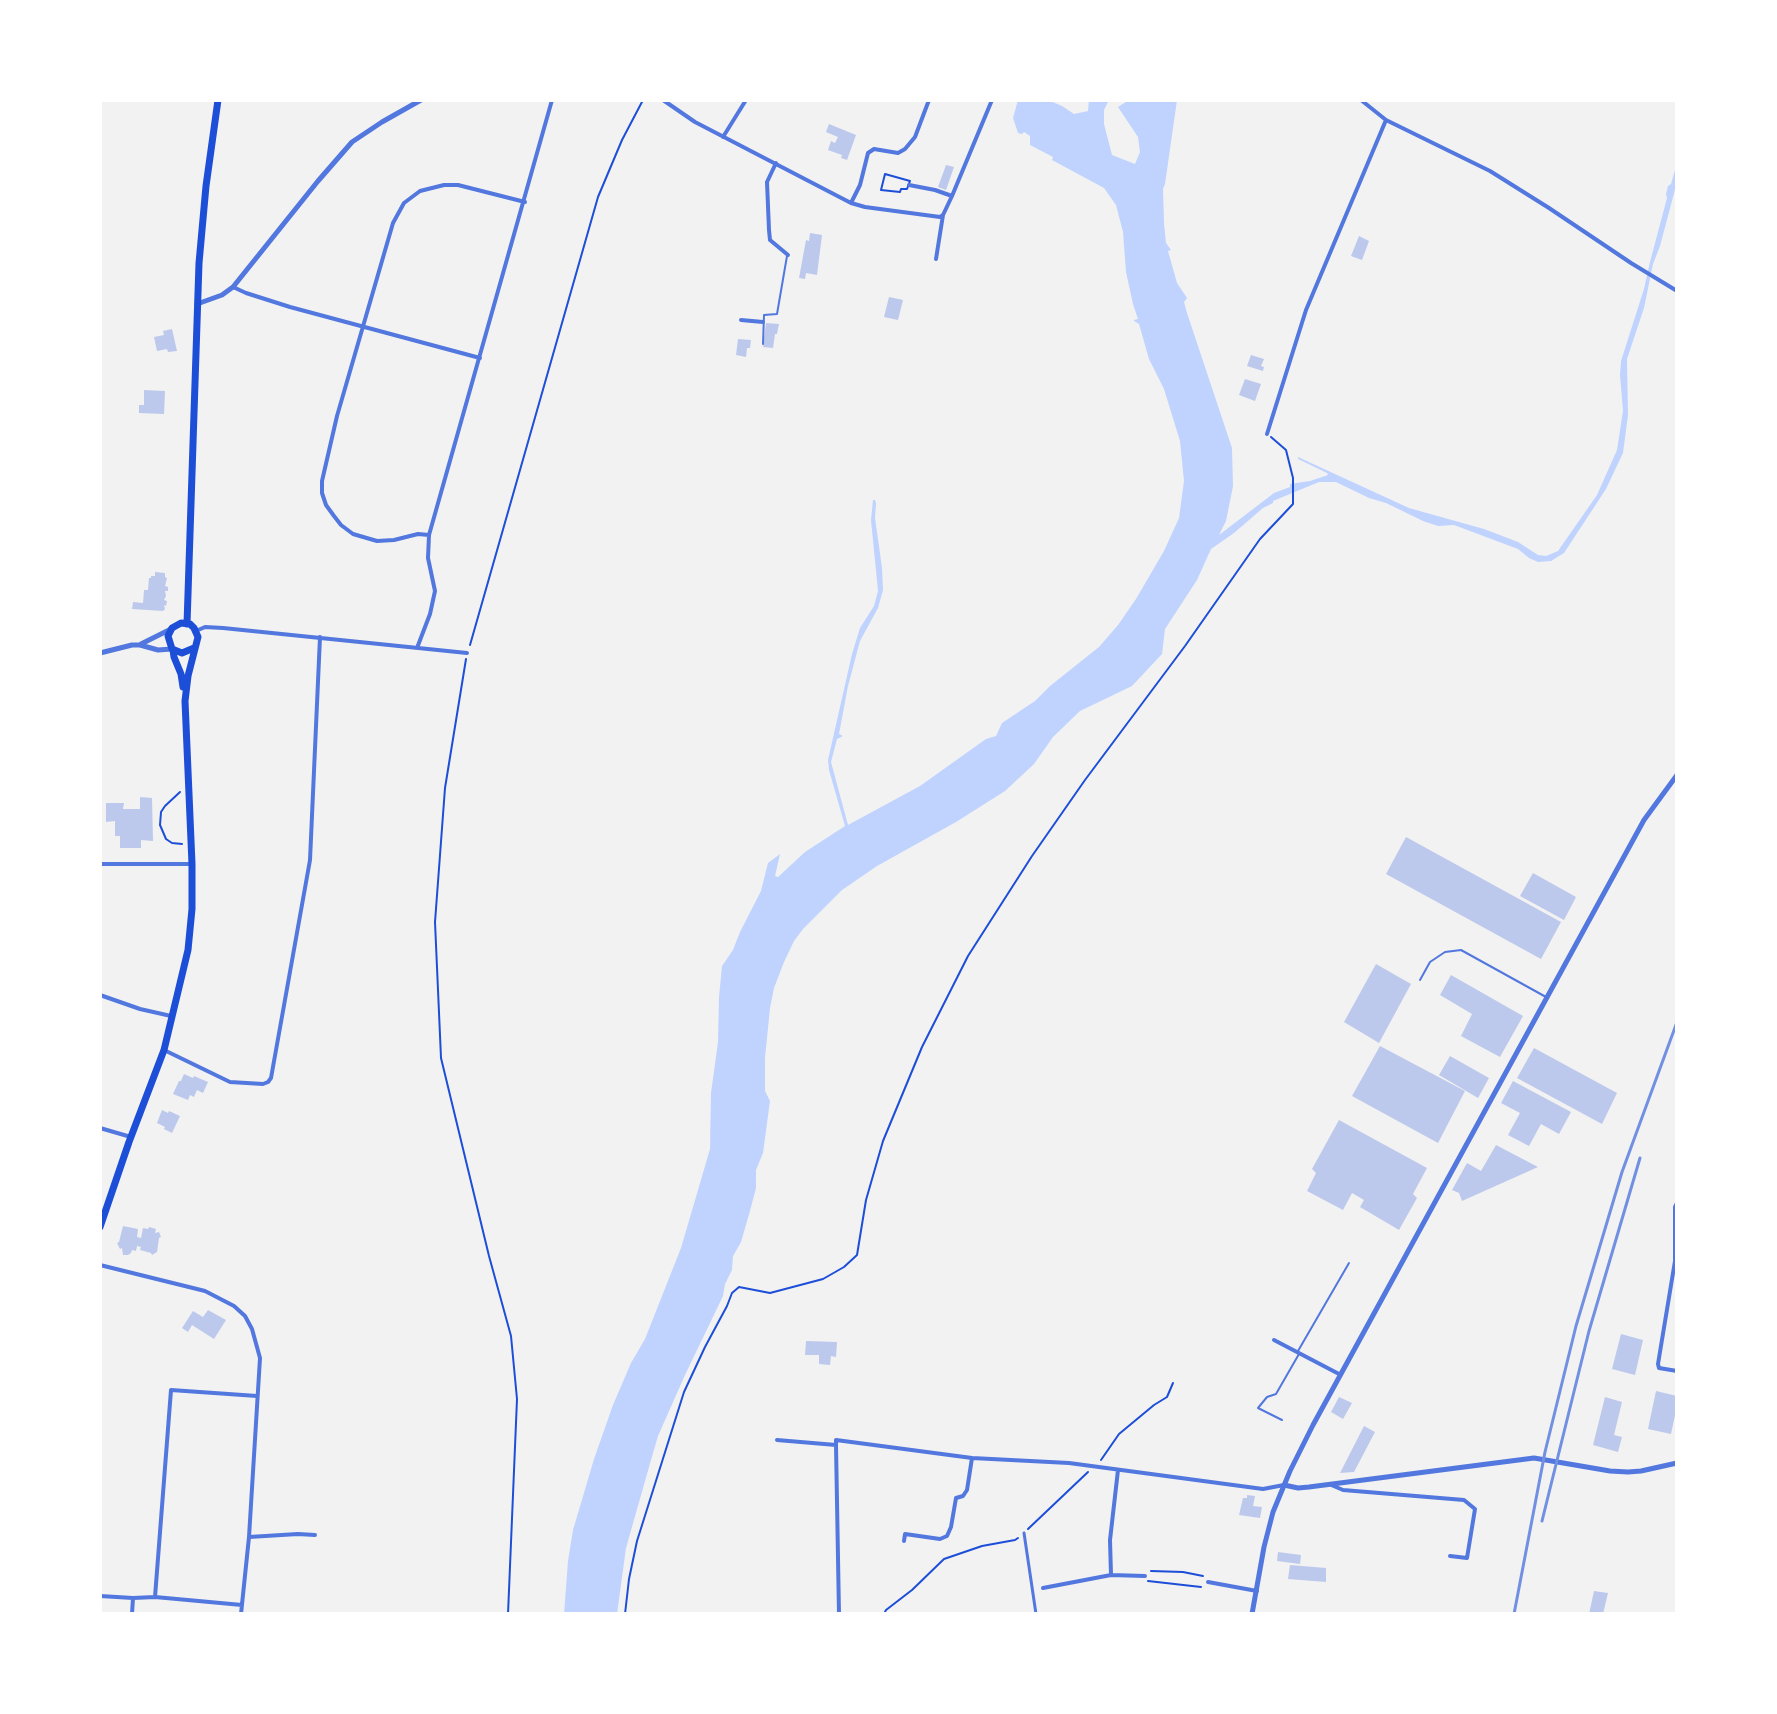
<!DOCTYPE html>
<style>
body{margin:0}
#map{position:relative;width:1777px;height:1714px;overflow:hidden;background:#f2f2f2;font-family:"Roboto Condensed",sans-serif}
canvas{display:block}
.frame{position:absolute;inset:0;border:102px solid #fff;pointer-events:none}
</style>
<div id="map">
<canvas width="1777" height="1714"></canvas>
<div class="frame"></div>
</div>
<script>
const ctx = document.querySelector('canvas').getContext('2d');
ctx.lineJoin = 'round';
function paint(path, color) { ctx.fillStyle = color; ctx.fill(path, 'evenodd'); }
const poly = rows => new Path2D(rows.map(r => 'M' + r).join(''));
function strokePath(path, color, width, dash) { ctx.strokeStyle = color; ctx.lineWidth = width; ctx.lineCap = dash ? 'butt' : 'round'; ctx.setLineDash(dash || []); ctx.stroke(path); }
paint(poly([
 [1018,100,1048,100,1062,106,1074,114,1088,111,1089,100,1109,100,1104,110,1104,124,1112,155,1135,164,1140,152,1138,137,1118,107,1129,100,1177,100,1165,184,1163,189,1164,223,1166,243,1171,250,1168,251,1177,283,1187,298,1184,302,1187,313,1232,448,1233,486,1226,521,1219,535,1274,493,1290,487,1290,484,1310,481,1328,475,1327,473,1298,459,1298,457,1409,508,1484,529,1518,542,1538,555,1546,556,1558,551,1597,495,1617,450,1623,411,1620,375,1621,361,1644,289,1650,262,1667,198,1666,194,1668,186,1671,184,1677,163,1677,182,1660,246,1653,264,1644,308,1627,359,1628,415,1623,453,1606,489,1564,553,1551,561,1538,562,1529,558,1518,549,1454,525,1438,526,1423,521,1386,503,1369,498,1336,482,1319,482,1273,501,1273,503,1263,508,1234,533,1211,549,1197,580,1165,629,1162,654,1132,686,1080,711,1053,737,1034,764,1005,791,956,822,877,866,842,890,803,929,794,941,784,962,774,988,770,1008,765,1058,765,1091,770,1101,763,1153,756,1170,756,1188,750,1211,741,1242,733,1256,732,1270,725,1284,723,1296,685,1375,658,1436,651,1460,626,1548,617,1614,564,1614,568,1561,573,1530,594,1459,613,1405,631,1363,645,1339,681,1248,710,1149,711,1093,718,1042,719,997,722,966,733,950,740,932,761,891,768,863,780,854,775,876,778,877,805,852,845,826,829,770,828,760,852,654,860,628,874,606,878,591,871,520,873,500,875,500,876,503,875,518,882,568,883,590,878,608,860,641,848,686,839,734,843,736,837,739,831,762,848,825,920,786,986,739,996,736,1002,723,1035,701,1050,686,1099,647,1118,625,1136,599,1164,551,1179,518,1184,481,1180,441,1164,389,1149,359,1139,324,1134,321,1134,320,1138,319,1133,304,1126,272,1123,232,1116,205,1104,188,1052,160,1053,157,1030,145,1030,136,1024,132,1022,134,1018,133,1013,118]
]), '#bfd3fe');
paint(poly([
 [829,124,856,135,847,160,841,158,842,155,828,150,831,141,835,143,838,137,826,132],
 [946,165,954,167,946,190,938,187],
 [810,233,822,235,817,275,806,273,805,279,799,278,806,240,809,241],
 [1359,236,1369,241,1362,260,1351,256],
 [889,297,903,300,898,320,884,317],
 [766,323,779,324,777,334,775,334,773,348,763,347],
 [172,329,177,351,168,352,167,349,157,351,154,337,164,335,163,331],
 [738,339,751,340,750,348,747,348,746,357,736,355],
 [1251,355,1264,359,1261,366,1264,367,1263,371,1247,366],
 [1245,379,1261,384,1255,401,1239,395],
 [144,390,165,391,164,414,139,413,139,405,144,405],
 [155,572,165,573,165,577,167,578,165,586,168,587,168,591,165,591,166,596,164,600,167,601,166,606,164,605,165,609,163,611,132,609,133,602,143,603,144,590,148,590,149,578,151,578,151,576,155,576],
 [140,797,152,798,153,841,141,840,141,848,120,848,120,836,115,836,115,821,106,822,106,803,124,803,123,809,140,809],
 [1406,837,1561,922,1541,959,1386,874],
 [1533,873,1576,897,1564,920,1520,896],
 [1376,964,1411,984,1379,1043,1344,1022],
 [1451,975,1523,1016,1500,1057,1461,1036,1472,1014,1440,995],
 [1380,1046,1465,1091,1438,1143,1352,1096],
 [1534,1048,1617,1093,1602,1124,1517,1078],
 [1450,1056,1489,1078,1478,1098,1439,1075],
 [184,1074,193,1078,194,1076,208,1082,203,1093,197,1090,194,1097,190,1095,188,1100,173,1094,179,1081,181,1081],
 [1513,1081,1571,1112,1559,1134,1541,1124,1529,1146,1508,1135,1520,1113,1501,1103],
 [162,1110,168,1113,169,1111,180,1116,172,1133,164,1129,165,1127,157,1123],
 [1339,1120,1427,1168,1413,1194,1417,1198,1399,1230,1360,1207,1364,1200,1352,1193,1343,1210,1307,1191,1316,1173,1312,1169],
 [1496,1145,1538,1167,1462,1201,1459,1193,1452,1190,1467,1163,1481,1171],
 [123,1226,138,1229,137,1237,141,1238,143,1228,148,1229,149,1227,156,1229,155,1233,159,1232,161,1237,159,1238,157,1252,152,1255,151,1253,140,1250,141,1247,137,1246,136,1251,132,1250,131,1253,128,1255,123,1255,122,1248,120,1249,117,1243,119,1242],
 [208,1310,226,1320,214,1339,192,1325,188,1332,182,1328,193,1311,203,1317],
 [1621,1334,1643,1340,1635,1375,1612,1369],
 [806,1341,837,1342,836,1357,831,1356,830,1365,819,1364,819,1355,805,1355],
 [1656,1391,1677,1396,1677,1406,1671,1434,1648,1429],
 [1339,1397,1352,1403,1343,1419,1331,1412],
 [1605,1397,1622,1402,1614,1435,1622,1437,1618,1452,1593,1445],
 [1364,1426,1375,1432,1354,1472,1340,1473],
 [1247,1495,1255,1496,1253,1506,1262,1507,1260,1518,1239,1515,1243,1498,1247,1498],
 [1278,1552,1301,1555,1300,1564,1277,1561],
 [1290,1565,1326,1568,1326,1582,1288,1579],
 [1594,1591,1608,1593,1603,1614,1589,1614]
]), '#bdc9ec');
strokePath(poly([
 [885,174,910,181,907,189,901,189,900,192,881,190,885,174],
 [470,645,598,197,622,140,643,100],
 [466,659,445,788,435,922,441,1058,489,1256,511,1336,517,1399,508,1614],
 [180,792,165,806,161,812,160,825,166,839,172,843,182,844],
 [1101,1460,1119,1434,1154,1405,1167,1397,1173,1383],
 [1028,1529,1088,1472],
 [1151,1571,1183,1572,1203,1576],
 [1148,1581,1201,1587],
 [625,1614,629,1579,637,1541,684,1392,705,1347,727,1306,732,1293,739,1287,770,1293,823,1279,844,1267,857,1255,866,1200,883,1141,922,1047,968,956,1032,856,1085,780,1185,646,1260,539,1293,504,1293,478,1286,450,1271,437],
 [884,1614,886,1610,912,1590,944,1559,982,1546,1015,1540,1018,1538]
]), '#1d4ed8', 2);
strokePath(poly([
 [763,344,764,315,777,314,787,256],
 [1420,980,1430,962,1445,952,1461,950,1546,997],
 [1298,1351,1349,1263],
 [1282,1420,1258,1408,1267,1397,1276,1394,1299,1354]
]), '#5277de', 2);
strokePath(poly([
 [1024,1533,1036,1614]
]), '#5277de', 3);
strokePath(poly([
 [663,100,695,122,851,203,865,207,940,217,943,215,952,196,992,100],
 [1361,100,1386,120,1490,171,1549,208,1631,263,1677,291],
 [723,137,746,100],
 [776,163,767,182,769,230,770,240,788,255],
 [909,185,935,190,952,196],
 [851,203,860,185,868,153,874,149,898,153,905,149,915,137,929,100],
 [936,259,943,215],
 [233,287,246,293,290,307,480,358],
 [741,320,763,322],
 [1267,434,1306,310,1386,120],
 [429,535,418,534,394,540,377,541,353,534,341,525,334,516,326,505,322,493,322,481,337,416,393,223,404,203,420,191,444,185,458,185,525,202],
 [196,631,205,627,223,628,467,653],
 [417,648,430,614,435,591,428,558,429,535,552,100],
 [100,864,192,864],
 [100,995,140,1009,171,1016],
 [164,1050,230,1082,263,1084,268,1082,271,1078,310,860,320,637],
 [100,1128,131,1137],
 [1677,1203,1675,1207,1675,1261,1658,1364,1659,1368,1677,1371],
 [100,1265,205,1291,234,1306,245,1316,252,1329,260,1358,249,1537,241,1614],
 [1274,1340,1339,1374],
 [777,1440,836,1445,836,1440,972,1458,1069,1463,1263,1489,1284,1485],
 [836,1445,839,1614],
 [1329,1484,1343,1490,1464,1500,1475,1509,1467,1558,1450,1556],
 [249,1537,298,1534,315,1535],
 [904,1541,905,1534,940,1539,947,1536,951,1527,956,1498,963,1496,967,1490,972,1458],
 [1111,1575,1110,1540,1118,1470],
 [1208,1582,1257,1591],
 [1043,1588,1111,1575,1145,1576],
 [100,1596,133,1598,155,1597,242,1605],
 [155,1597,171,1390,257,1396],
 [132,1614,133,1598]
]), '#5277de', 4);
strokePath(poly([
 [197,304,222,295,233,287,318,181,352,142,382,122,421,100],
 [141,644,171,629],
 [100,653,132,645,140,645,158,650,172,649],
 [1284,1485,1298,1488,1309,1487,1534,1458,1610,1471,1628,1472,1641,1471,1677,1463],
 [1252,1614,1264,1547,1273,1512,1290,1471,1313,1425,1644,820,1677,775]
]), '#5277de', 5);
strokePath(poly([
 [187,624,199,263,206,186,218,100],
 [173,650,174,657,181,674,183,687],
 [100,1227,129,1142,164,1050,188,950,192,909,192,864,185,701,188,676,198,637,194,628,190,624,181,623,172,628,168,636,172,649,182,653,194,648]
]), '#1d4ed8', 7);
strokePath(poly([
 [1542,1521,1589,1331,1640,1158],
 [1514,1614,1545,1452,1576,1326,1622,1172,1677,1022]
]), '#7290e2', 3);
</script>
